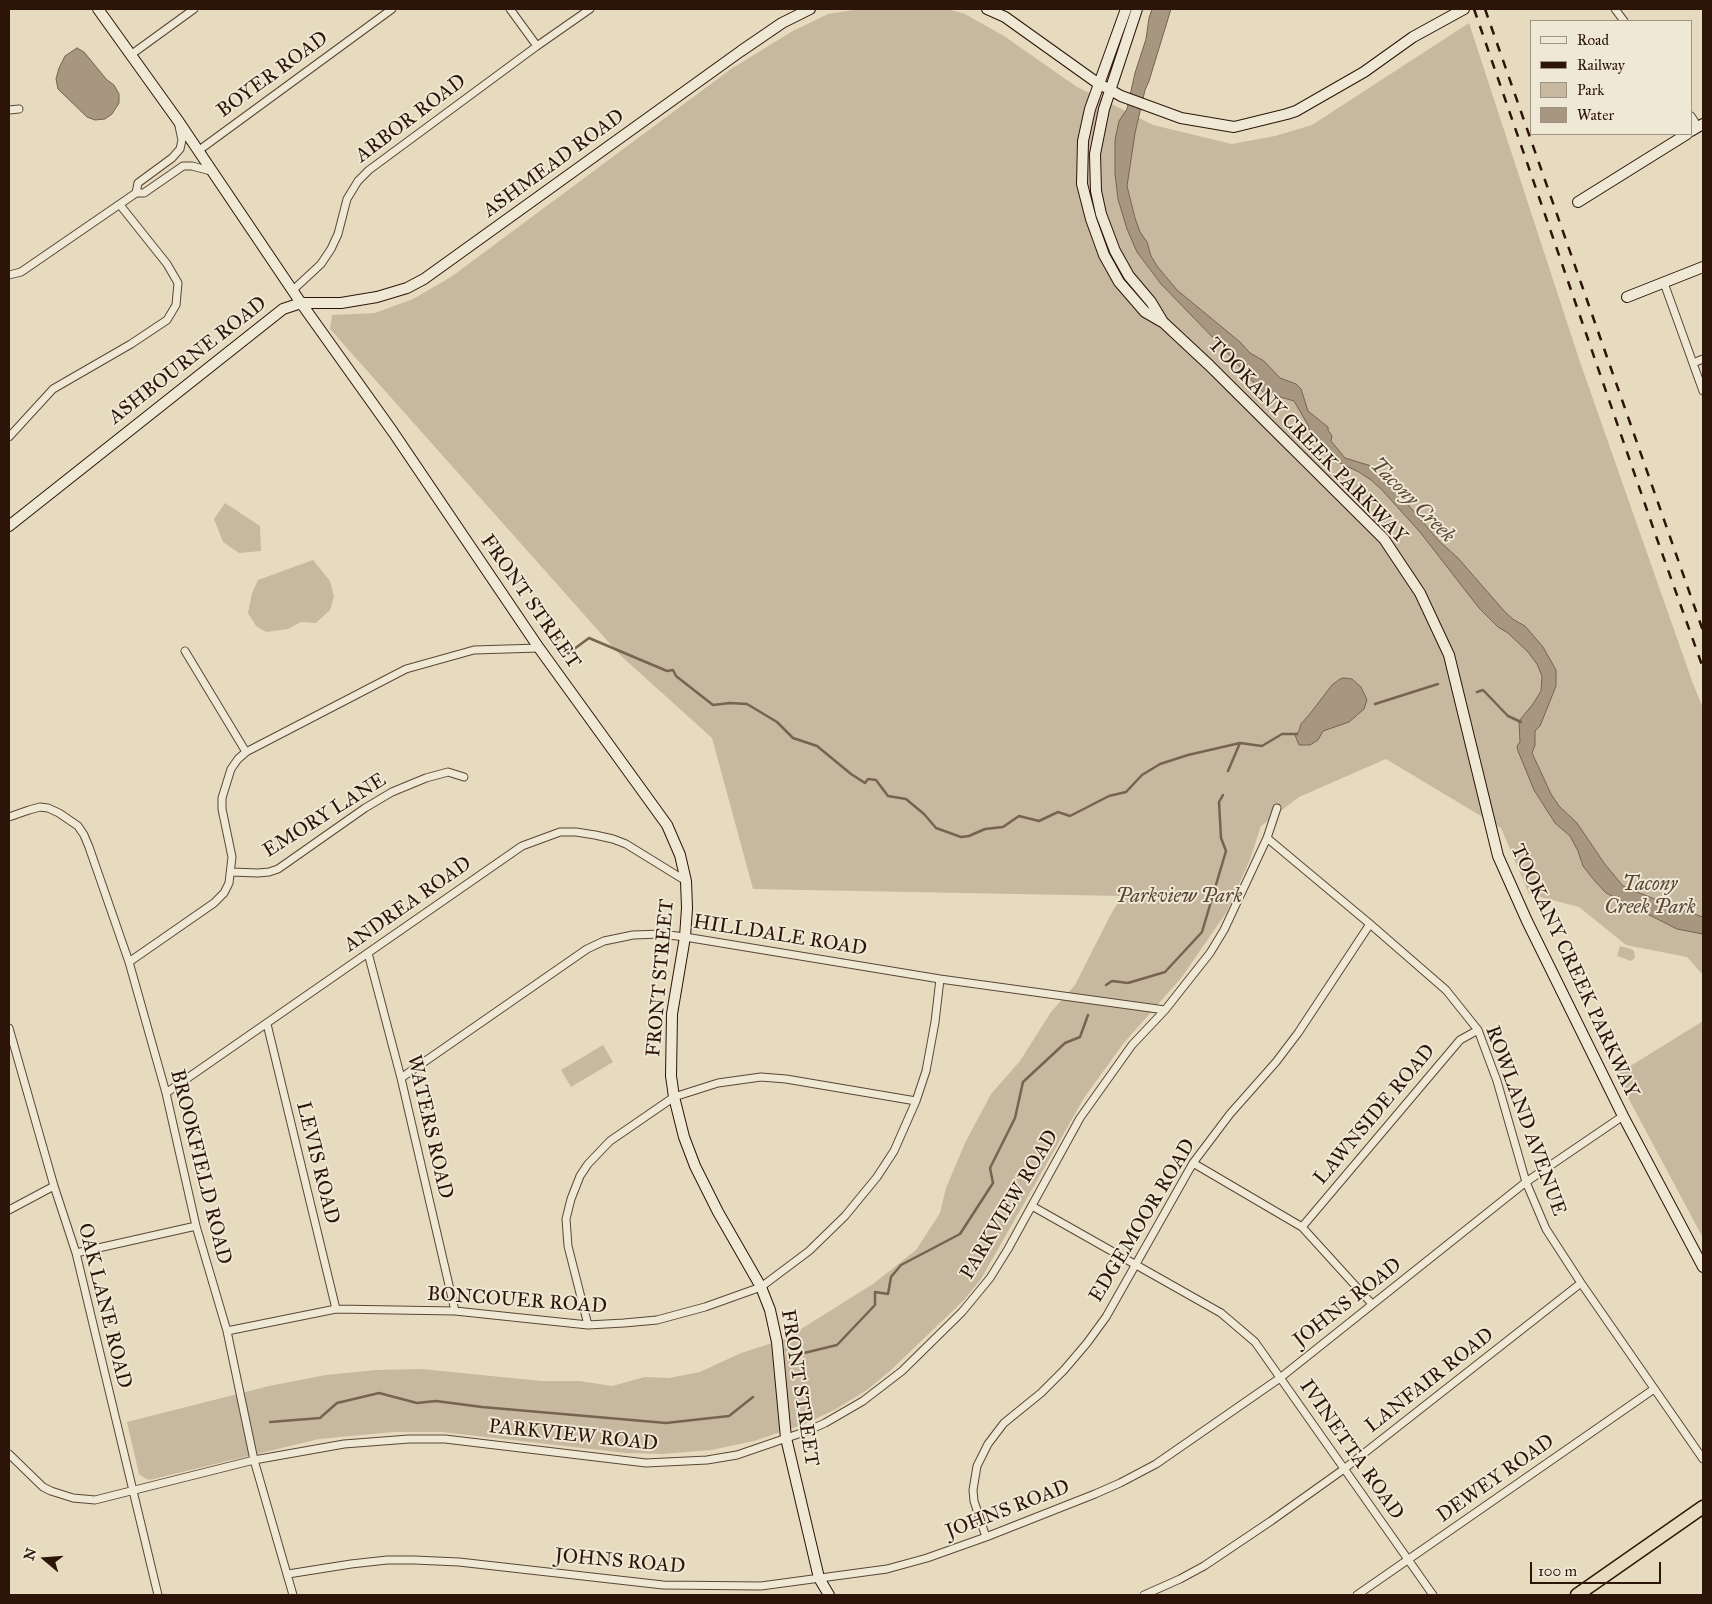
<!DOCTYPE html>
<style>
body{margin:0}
#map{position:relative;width:1712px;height:1604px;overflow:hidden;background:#e6dbbe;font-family:"IM FELL Great Primer",serif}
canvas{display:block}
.frame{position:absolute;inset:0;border:10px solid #2d1409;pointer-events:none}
.legend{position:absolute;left:1530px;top:20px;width:162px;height:115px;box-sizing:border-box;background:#efe8d5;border:1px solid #a19383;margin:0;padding:6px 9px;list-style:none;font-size:15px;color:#2d1409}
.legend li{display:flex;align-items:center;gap:10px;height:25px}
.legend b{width:25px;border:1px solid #a19383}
.north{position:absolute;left:20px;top:1534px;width:50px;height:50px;-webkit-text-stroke:4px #efe8d5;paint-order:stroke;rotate:288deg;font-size:14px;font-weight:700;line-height:20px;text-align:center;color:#2d1409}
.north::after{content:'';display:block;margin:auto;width:18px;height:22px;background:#2d1409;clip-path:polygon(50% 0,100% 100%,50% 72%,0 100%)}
.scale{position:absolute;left:1530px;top:1562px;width:131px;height:22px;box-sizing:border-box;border:2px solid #2d1409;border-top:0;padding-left:6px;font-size:15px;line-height:18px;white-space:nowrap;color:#2d1409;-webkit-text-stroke:4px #efe8d5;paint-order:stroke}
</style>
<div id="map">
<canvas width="1712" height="1604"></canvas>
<div class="frame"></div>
<ul class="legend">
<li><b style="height:6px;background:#efe8d5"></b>Road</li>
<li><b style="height:6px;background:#2d1409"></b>Railway</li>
<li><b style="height:14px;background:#c7b99f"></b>Park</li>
<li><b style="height:14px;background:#a79780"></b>Water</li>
</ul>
<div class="north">N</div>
<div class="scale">100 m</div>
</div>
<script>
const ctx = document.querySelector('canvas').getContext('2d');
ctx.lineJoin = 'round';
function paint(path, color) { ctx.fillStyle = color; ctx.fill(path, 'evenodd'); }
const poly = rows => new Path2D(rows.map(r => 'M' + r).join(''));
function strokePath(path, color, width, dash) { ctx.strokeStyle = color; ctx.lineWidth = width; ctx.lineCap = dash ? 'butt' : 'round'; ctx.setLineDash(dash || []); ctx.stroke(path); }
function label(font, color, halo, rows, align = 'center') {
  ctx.font = font + ' "IM FELL Great Primer",serif'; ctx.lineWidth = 4; ctx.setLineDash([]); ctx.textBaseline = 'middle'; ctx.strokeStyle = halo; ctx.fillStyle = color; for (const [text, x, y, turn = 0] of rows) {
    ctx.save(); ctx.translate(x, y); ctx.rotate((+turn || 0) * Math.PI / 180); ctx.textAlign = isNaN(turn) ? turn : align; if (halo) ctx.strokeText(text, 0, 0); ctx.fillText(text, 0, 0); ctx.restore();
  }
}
paint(poly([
 [859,9,948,9,965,14,1004,36,1077,87,1094,95,1153,125,1232,144,1275,136,1312,125,1469,23,1580,362,1692,681,1703,708,1703,975,1687,957,1626,945,1579,907,1529,894,1501,828,1386,759,1299,797,1261,826,1249,862,1226,913,1182,977,1123,1044,1084,1098,981,1279,964,1300,890,1371,867,1390,836,1409,805,1424,754,1441,711,1450,663,1454,626,1453,442,1432,394,1432,319,1439,149,1480,143,1477,139,1474,127,1422,269,1386,326,1375,376,1370,422,1369,541,1381,580,1381,612,1386,645,1377,669,1378,700,1372,741,1353,785,1339,873,1284,916,1250,940,1213,946,1188,966,1141,991,1094,1020,1061,1051,1012,1075,985,1111,914,1122,896,753,889,712,738,620,655,330,329,332,315,375,313,413,299,451,277,731,69,791,32,828,14],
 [225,503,260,526,261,551,239,553,223,542,214,519],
 [313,560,330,581,334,597,330,610,316,623,301,622,288,629,266,632,256,626,248,613,252,593,258,580],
 [1620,946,1631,949,1634,951,1635,958,1631,961,1617,956],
 [1703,1021,1703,1238,1616,1075],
 [603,1045,613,1062,571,1087,561,1070]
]), '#c7b99f');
const water = poly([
 [1152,9,1171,9,1149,81,1145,90,1135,133,1127,186,1135,218,1140,232,1147,242,1151,256,1157,266,1177,290,1240,342,1250,353,1264,361,1280,378,1296,384,1301,389,1308,411,1328,427,1328,430,1332,436,1331,441,1345,458,1368,465,1379,470,1391,480,1398,493,1439,541,1458,558,1505,612,1514,620,1525,626,1543,647,1556,670,1556,686,1540,726,1535,731,1535,745,1532,753,1551,794,1559,806,1577,823,1604,863,1623,886,1676,908,1703,917,1703,934,1677,929,1606,893,1594,880,1583,866,1578,851,1570,836,1555,823,1534,790,1518,751,1517,746,1520,742,1519,721,1533,704,1541,691,1542,676,1537,664,1528,652,1508,633,1498,627,1479,608,1420,532,1381,489,1371,480,1359,472,1331,459,1319,440,1312,438,1308,425,1294,401,1277,396,1265,394,1255,384,1224,349,1161,284,1137,252,1127,229,1118,199,1115,174,1115,140,1119,121,1127,109,1135,73,1146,39,1149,18,1152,9],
 [77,48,84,52,107,80,114,85,119,94,119,103,112,114,105,119,95,120,87,117,58,89,56,79,59,68,65,56,77,48],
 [1344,678,1352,679,1361,687,1367,700,1364,709,1349,722,1323,731,1318,740,1310,745,1299,745,1295,735,1299,731,1301,724,1309,715,1332,685,1340,679,1344,678]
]);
paint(water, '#a79780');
strokePath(water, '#766350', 1);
strokePath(poly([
 [566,655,589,638,667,671,673,670,676,676,713,705,730,703,747,704,777,722,793,738,817,746,851,774,865,783,868,779,876,780,888,796,906,799,924,814,936,828,961,837,969,836,985,829,1003,827,1019,816,1039,821,1058,812,1070,816,1109,796,1126,792,1142,775,1160,764,1188,755,1240,743],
 [1477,692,1483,690,1508,716,1521,722],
 [1375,704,1438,684],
 [1228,771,1240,743,1262,746,1282,734,1297,734],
 [1106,985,1112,981,1128,983,1165,972,1202,932,1226,851,1221,838,1219,802,1223,795],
 [800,1354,837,1345,875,1305,875,1292,888,1294,891,1277,901,1265,960,1234,993,1183,990,1168,1015,1118,1023,1082,1065,1043,1080,1037,1088,1015],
 [270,1422,320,1418,337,1403,379,1393,417,1403,436,1401,482,1407,666,1423,729,1416,753,1397]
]), '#766350', 2.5);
const street = poly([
 [510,9,537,46],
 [1615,9,1624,21],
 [132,54,194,9],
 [9,110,19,109],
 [1691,116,1698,127],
 [198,151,392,9],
 [136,193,144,193,183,166,192,166,211,171],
 [9,275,21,272,136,193,138,183,172,158,180,149,182,140,179,126],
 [1664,283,1703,391],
 [293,290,321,264,331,249,338,234,347,199,358,181,369,170,537,46,590,9],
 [1693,363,1703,359],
 [9,437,53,389,131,344,167,320,176,305,178,283,167,264,120,205],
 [185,651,246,752],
 [9,817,29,810,40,807,48,808,59,813,78,826,84,835,89,847,129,962,166,1093,196,1226,227,1331,254,1460,293,1595],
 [1267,838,1370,924,1446,990,1478,1030,1497,1081,1526,1182,1546,1229,1581,1283,1703,1459],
 [231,872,258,873,269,872,278,869,365,808,392,792,426,778,448,772,464,777],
 [368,953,401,1078,455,1311],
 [129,962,214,903,224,893,229,883,232,857,222,809,222,798,231,769,238,759,246,752,406,669,474,650,539,648],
 [267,1024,336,1309],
 [9,1028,54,1186,76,1253,158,1595],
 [401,1078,587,949,604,941,633,935,661,934,685,937,940,979,1165,1010],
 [166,1093,522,846,560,832,576,832,595,835,613,839,626,844,686,881],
 [1193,1163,1302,1227,1372,1304],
 [1032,1206,1221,1313,1255,1342,1433,1595],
 [9,1210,54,1186],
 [1302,1227,1460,1040,1478,1030],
 [76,1253,196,1226],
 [588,1325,568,1246,566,1219,571,1199,580,1176,588,1164,610,1141,674,1097,718,1083,761,1077,786,1079,916,1101],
 [227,1331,336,1309,455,1311,588,1325,624,1323,657,1320,705,1307,761,1287,809,1251,845,1216,877,1177,894,1151,916,1101,926,1071,935,1022,940,979],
 [9,1454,43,1487,51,1491,73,1498,95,1500,254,1460,344,1444,409,1439,445,1439,646,1463,707,1460,737,1455,807,1431,825,1423,863,1401,902,1371,962,1312,990,1278,1008,1249,1080,1118,1132,1045,1165,1010,1210,953,1224,930,1267,838,1277,808],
 [986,1537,974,1501,973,1490,977,1466,988,1444,1004,1423,1041,1393,1064,1370,1087,1343,1106,1317,1193,1163,1230,1114,1276,1062,1298,1033,1370,924],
 [288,1574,351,1564,387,1560,414,1560,459,1562,663,1585,761,1586,887,1569,927,1558,986,1537,1095,1494,1120,1483,1156,1464,1280,1378,1526,1182,1623,1116],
 [1144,1595,1180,1579,1204,1566,1271,1521,1344,1469,1581,1283],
 [1357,1595,1654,1389]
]);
const secondary = poly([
 [98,9,179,122,301,303,393,432,539,648,667,825,680,855,686,881,687,908,685,937,672,1014,671,1076,674,1097,684,1137,695,1166,718,1212,761,1287,770,1310,777,1342,786,1438,819,1578,829,1595],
 [987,9,1005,17,1096,82,1121,96,1181,118,1234,127,1287,114,1296,111,1364,72,1413,37,1464,9],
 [1126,9,1090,109,1083,141,1082,184,1091,219,1104,255,1119,282,1145,312,1164,323,1209,365,1384,539,1420,593,1449,655,1498,856,1527,921,1623,1116,1703,1267],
 [1137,9,1104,109,1095,154,1096,191,1101,214,1115,251,1129,276,1151,302,1163,322],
 [1691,131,1703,124],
 [1578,202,1687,134],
 [1627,297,1703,267],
 [9,526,283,309,301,303,341,303,377,297,407,288,424,279,741,51,782,23,810,9]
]);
const highway = poly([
 [1577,1595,1703,1507]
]);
strokePath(street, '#5b4636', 9);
strokePath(secondary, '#2d1409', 12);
strokePath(highway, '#2d1409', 15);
strokePath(street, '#efe8d5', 7);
strokePath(secondary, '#efe8d5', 10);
strokePath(highway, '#e6dbbe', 12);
strokePath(poly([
 [1474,9,1657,539,1703,668],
 [1485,9,1703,631]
]), '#2d1409', 2.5, [9, 9]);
label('20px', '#2d1409', '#efe8d5', [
 ["BOYER ROAD",273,75,-36],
 ["ARBOR ROAD",411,119,-37],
 ["ASHMEAD ROAD",554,164,-36],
 ["ASHBOURNE ROAD",188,361,-38],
 ["TOOKANY CREEK PARKWAY",1307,441,46],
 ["FRONT STREET",530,602,55],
 ["EMORY LANE",325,816,-32],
 ["ANDREA ROAD",408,905,-35],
 ["HILLDALE ROAD",780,936,9],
 ["TOOKANY CREEK PARKWAY",1574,971,65],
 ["FRONT STREET",661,978,-85],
 ["LAWNSIDE ROAD",1375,1115,-50],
 ["ROWLAND AVENUE",1525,1121,70],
 ["WATERS ROAD",429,1127,77],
 ["LEVIS ROAD",317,1163,76],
 ["BROOKFIELD ROAD",200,1167,76],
 ["PARKVIEW ROAD",1010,1205,-59],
 ["EDGEMOOR ROAD",1143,1221,-59],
 ["BONCOUER ROAD",517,1301,4],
 ["JOHNS ROAD",1348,1303,-38],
 ["OAK LANE ROAD",104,1306,76],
 ["LANFAIR ROAD",1430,1381,-38],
 ["FRONT STREET",799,1388,81],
 ["PARKVIEW ROAD",573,1436,6],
 ["IVINETTA ROAD",1351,1450,55],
 ["DEWEY ROAD",1496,1479,-35],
 ["JOHNS ROAD",1008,1510,-21],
 ["JOHNS ROAD",620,1562,5]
]);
label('italic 20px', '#5b4636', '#efe8d5', [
 ["Tacony",1650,885],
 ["Creek Park",1650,908],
 ["Parkview Park",1179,897]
]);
label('italic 21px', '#5e4839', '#efe8d5', [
 ["Tacony Creek",1412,501,45]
]);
</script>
